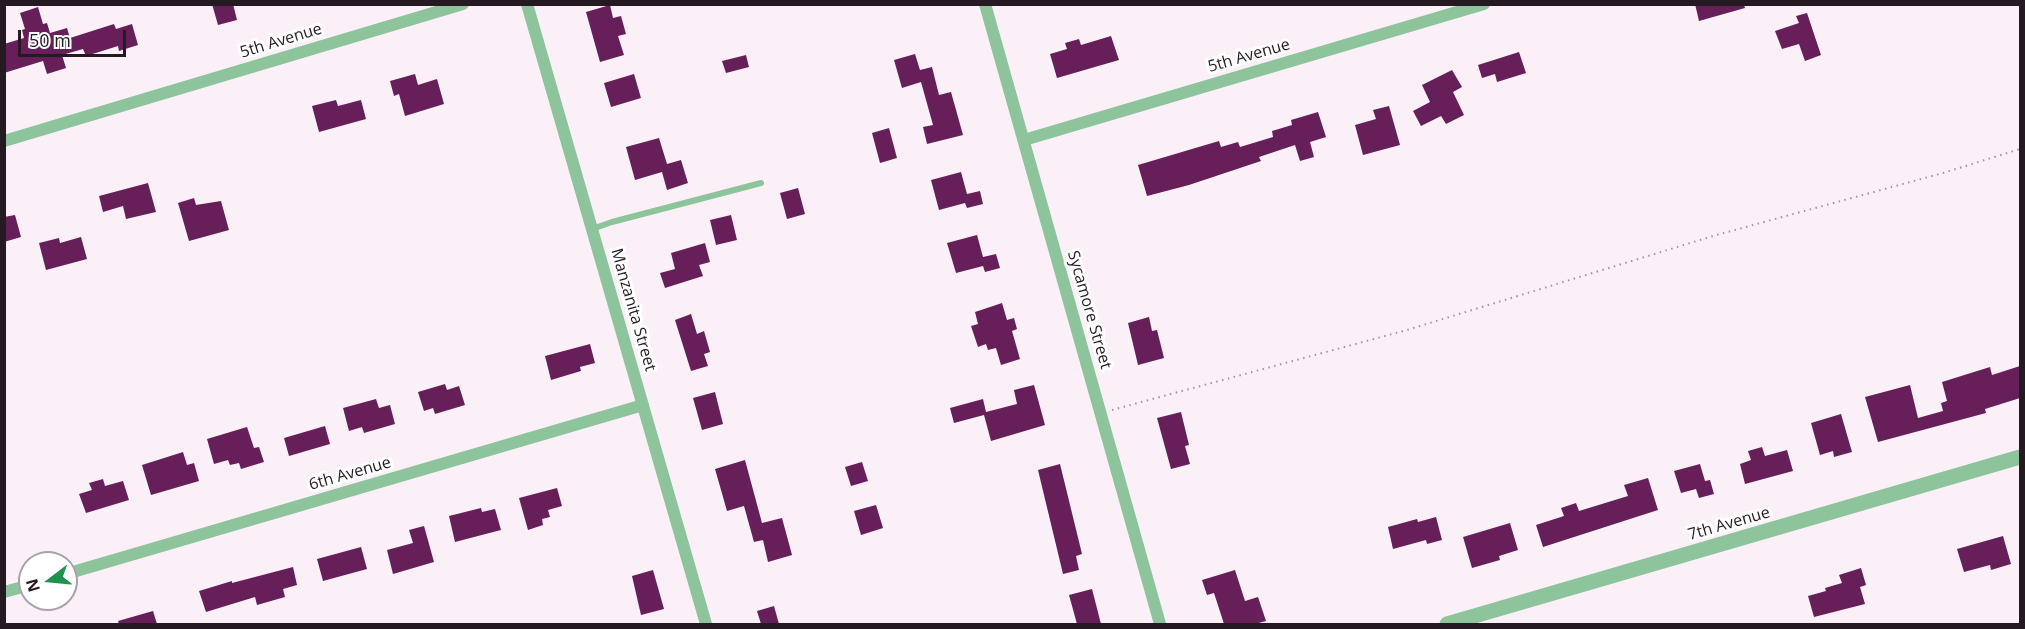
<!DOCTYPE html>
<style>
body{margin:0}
#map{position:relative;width:2025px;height:629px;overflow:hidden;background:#fcf0f8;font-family:"Open Sans",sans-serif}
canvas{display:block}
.frame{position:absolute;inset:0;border:6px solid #251a22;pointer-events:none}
.north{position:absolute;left:18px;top:551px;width:60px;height:60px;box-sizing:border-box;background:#fff;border:2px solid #a8a3a7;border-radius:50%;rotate:254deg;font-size:16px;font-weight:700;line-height:24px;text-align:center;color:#251a22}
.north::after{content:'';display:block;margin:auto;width:21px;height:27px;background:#1f934d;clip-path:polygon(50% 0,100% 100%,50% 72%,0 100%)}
.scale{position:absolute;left:18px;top:30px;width:108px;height:27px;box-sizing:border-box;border:3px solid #251a22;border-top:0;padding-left:8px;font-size:18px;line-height:21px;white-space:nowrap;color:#251a22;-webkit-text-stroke:4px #fff;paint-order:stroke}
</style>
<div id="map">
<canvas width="2025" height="629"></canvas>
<div class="frame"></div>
<div class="north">N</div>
<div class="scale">50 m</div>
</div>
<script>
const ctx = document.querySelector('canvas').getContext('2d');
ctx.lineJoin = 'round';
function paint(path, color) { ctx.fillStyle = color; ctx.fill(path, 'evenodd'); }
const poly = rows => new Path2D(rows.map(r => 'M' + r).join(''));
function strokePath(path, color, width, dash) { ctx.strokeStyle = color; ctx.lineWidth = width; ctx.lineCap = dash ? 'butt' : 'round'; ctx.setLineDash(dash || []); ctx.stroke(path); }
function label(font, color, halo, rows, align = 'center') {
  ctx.font = font + ' "Open Sans",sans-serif'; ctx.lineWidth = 6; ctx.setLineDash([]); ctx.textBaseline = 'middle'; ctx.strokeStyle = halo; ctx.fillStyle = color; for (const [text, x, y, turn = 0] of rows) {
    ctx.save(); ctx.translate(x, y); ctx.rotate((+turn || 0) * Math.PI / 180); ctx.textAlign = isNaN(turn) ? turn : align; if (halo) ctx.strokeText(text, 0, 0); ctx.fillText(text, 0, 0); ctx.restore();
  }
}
paint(poly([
 [212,4,233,4,237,20,218,25],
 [1695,4,1744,4,1745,8,1699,21],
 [610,5,613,18,621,16,626,34,618,36,624,55,600,62,586,12],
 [38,7,43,24,47,23,50,33,67,28,70,38,114,24,116,29,132,24,138,45,119,51,118,46,86,56,83,49,62,55,66,68,47,74,43,61,4,73,4,44,24,38,22,30,25,29,20,13],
 [1807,13,1821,55,1805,61,1799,44,1782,49,1775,31,1799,23,1796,16],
 [1111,36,1119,60,1057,78,1050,54,1067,49,1065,43,1079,39,1081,45],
 [1519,52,1526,73,1497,82,1495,74,1482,78,1478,65],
 [915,54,920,70,932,67,939,95,951,92,963,135,927,144,923,127,933,125,921,82,902,88,894,60],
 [746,55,749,67,726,73,722,61],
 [1452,70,1462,87,1453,92,1464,115,1446,124,1441,116,1421,126,1413,111,1430,102,1422,85],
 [415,74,418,85,437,79,444,104,405,116,399,94,394,96,390,81],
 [634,74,641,98,611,107,604,83],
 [336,100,338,106,361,100,366,119,319,132,312,106],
 [1389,106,1400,145,1363,155,1355,125,1376,119,1373,110],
 [1318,112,1326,137,1310,142,1314,157,1300,161,1295,145,1259,157,1261,161,1189,185,1147,196,1138,165,1219,141,1221,147,1238,142,1240,147,1273,137,1272,131,1292,125,1291,120],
 [889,128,897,158,880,163,872,133],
 [659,138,667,164,681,160,688,183,667,190,662,172,635,180,626,147],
 [961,172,967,194,980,191,983,204,967,208,965,203,939,210,931,180],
 [148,183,156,212,126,219,123,206,103,212,99,196],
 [798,188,805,214,787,219,780,193],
 [194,198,196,205,221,201,229,230,189,241,178,203],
 [15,215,21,237,4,242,4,217],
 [731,215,737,240,716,245,710,220],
 [977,235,983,257,996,254,1000,268,985,272,983,266,956,273,947,243],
 [81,237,87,259,46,270,39,243,59,238,60,243],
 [705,243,710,262,699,265,703,276,665,288,660,273,675,269,671,253],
 [1002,303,1007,320,1014,318,1017,329,1012,331,1020,359,1001,365,996,348,988,350,986,344,978,347,971,326,978,324,975,312],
 [691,314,697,334,704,331,710,352,704,354,708,366,691,371,675,320],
 [1149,317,1152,331,1157,330,1164,358,1138,365,1128,323],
 [590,344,595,363,580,367,581,371,551,380,545,356],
 [2020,366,2020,398,1985,409,1986,413,1878,442,1865,397,1910,385,1918,418,1943,411,1941,403,1947,401,1942,382,1990,367,1992,375],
 [445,384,447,390,459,386,465,405,435,414,433,408,424,411,418,392],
 [1034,385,1045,425,991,441,984,415,954,423,950,408,983,399,986,412,1017,404,1014,390],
 [715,392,723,424,702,430,693,398],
 [376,399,379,408,390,405,395,424,364,433,362,427,349,431,343,408],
 [1181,412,1189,445,1185,446,1190,464,1171,469,1157,418],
 [1841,414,1852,452,1834,457,1833,451,1820,455,1811,423],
 [325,426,330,444,289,456,284,438],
 [247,427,254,448,259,447,264,462,241,469,239,463,230,465,228,460,214,464,207,439],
 [1762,447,1765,456,1787,450,1793,471,1745,484,1740,464,1751,460,1748,451],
 [183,452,187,465,194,463,199,481,151,495,142,465],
 [745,460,762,523,782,518,792,555,768,562,763,540,754,542,744,506,727,511,715,469],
 [862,462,868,481,851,486,845,467],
 [1060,464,1082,554,1076,556,1079,570,1063,574,1038,470],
 [1700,464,1705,481,1710,480,1714,494,1699,498,1696,489,1681,493,1674,471],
 [1648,478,1658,510,1543,547,1536,525,1564,516,1561,508,1576,503,1579,511,1628,496,1624,485],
 [103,479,105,486,123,481,129,500,86,513,79,494,92,490,89,483],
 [557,488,562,506,548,510,550,517,542,519,543,525,528,530,519,498],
 [876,505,883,528,861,535,854,511],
 [481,508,482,512,495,509,501,530,455,542,449,516],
 [1436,517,1442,540,1427,544,1426,540,1393,549,1388,527,1417,519,1418,522],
 [1510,523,1518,550,1499,556,1500,560,1472,568,1463,537],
 [424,526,434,562,393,574,387,550,413,543,409,530],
 [2003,536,2011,564,1991,570,1990,565,1964,572,1957,549],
 [361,547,367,569,323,581,317,559],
 [293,567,297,585,283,589,285,597,257,605,255,597,206,612,199,591,232,581,232,583],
 [1861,568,1866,585,1860,587,1865,604,1814,617,1808,596,1826,591,1825,588,1842,583,1839,575],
 [653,570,664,609,641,615,632,576],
 [1235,570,1245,601,1258,597,1266,621,1255,624,1224,624,1214,593,1207,595,1202,580],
 [1092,589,1101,624,1077,624,1069,595],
 [774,606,779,624,761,624,757,611],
 [153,611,157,624,119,624,118,621]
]), '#661f58');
strokePath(poly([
 [1112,410,1407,330,1713,236,1943,173,2020,149]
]), '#a0949c', 2, [1.5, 4.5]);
strokePath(poly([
 [592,229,612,222,761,183]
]), '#8dc49b', 6);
strokePath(poly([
 [527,4,706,624],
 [985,4,1160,624],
 [1024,140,1484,4],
 [4,141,463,4],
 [66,574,643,405],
 [4,592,30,585]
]), '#8dc49b', 12);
strokePath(poly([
 [1447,624,2020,457]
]), '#8dc49b', 15);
label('16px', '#251a22', '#fff', [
 ["5th Avenue",281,41,-17],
 ["5th Avenue",1249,56,-16],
 ["Manzanita Street",633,310,74],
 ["Sycamore Street",1089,310,74],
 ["6th Avenue",350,474,-16],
 ["7th Avenue",1729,524,-16]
]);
</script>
